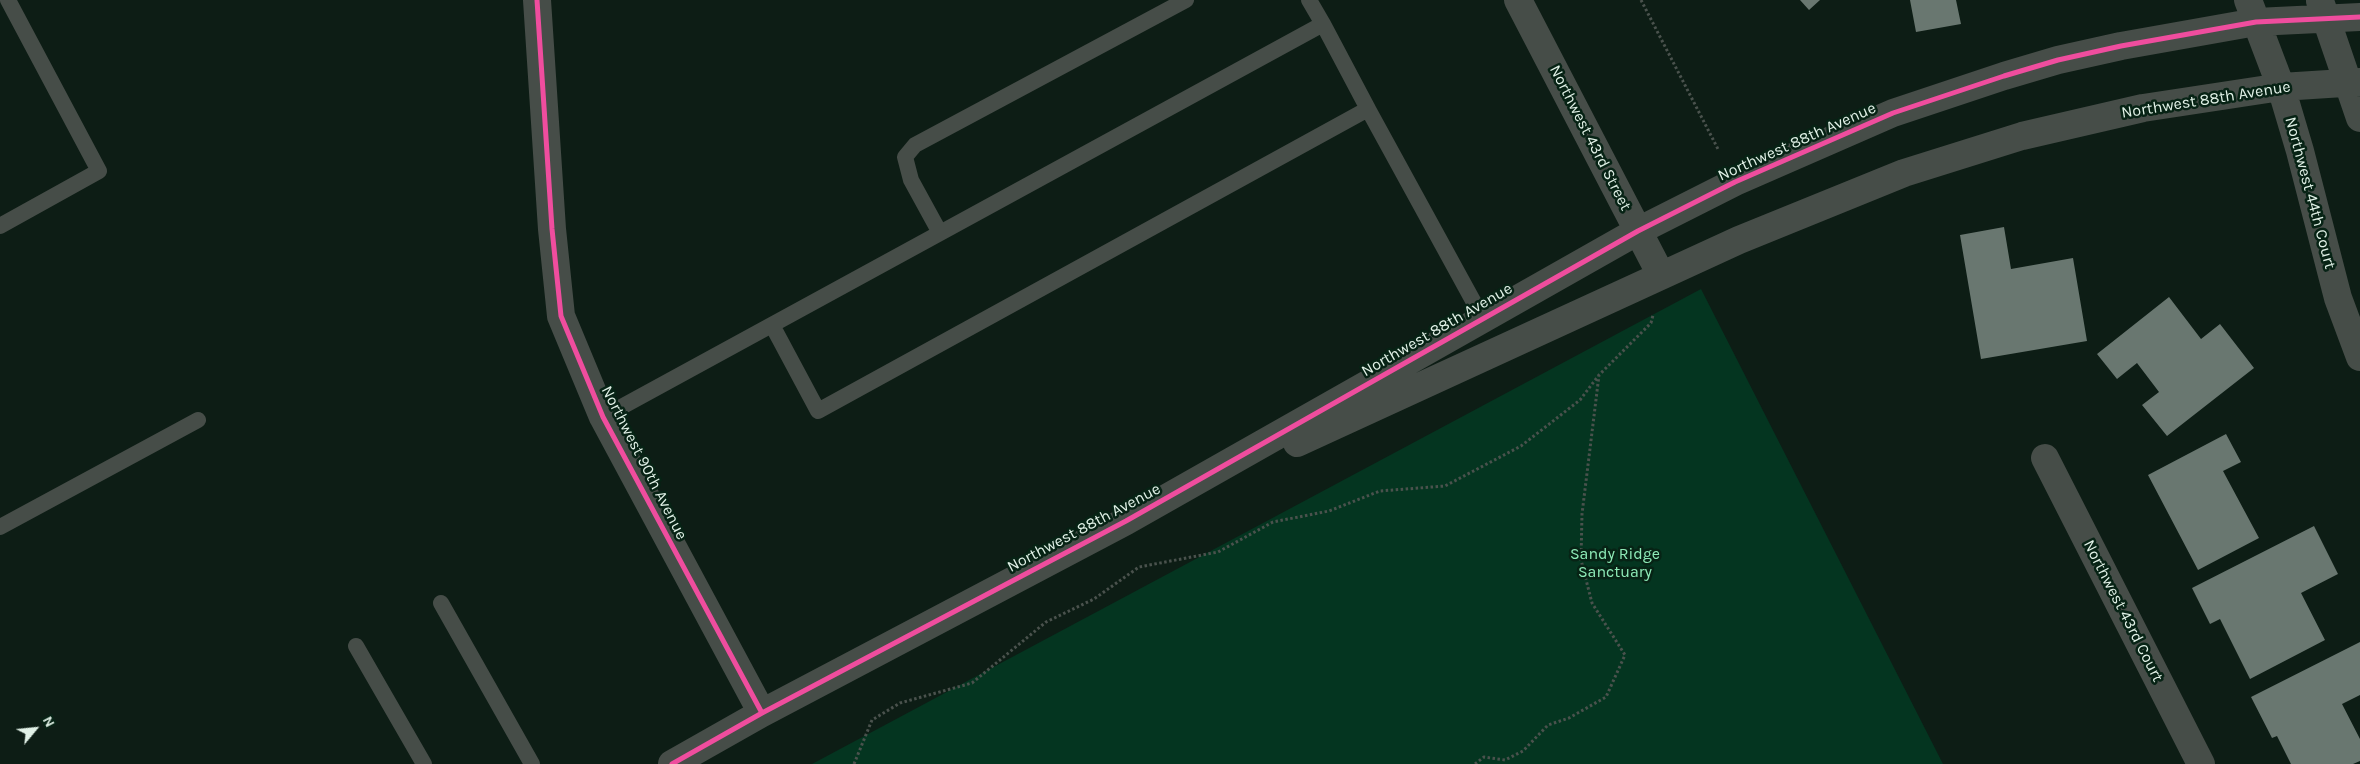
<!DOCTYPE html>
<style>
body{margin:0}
#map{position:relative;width:2360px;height:764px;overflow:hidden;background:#0d1d15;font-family:Karla,sans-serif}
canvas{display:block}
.north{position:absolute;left:10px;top:704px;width:50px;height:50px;-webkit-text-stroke:4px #072315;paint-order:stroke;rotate:62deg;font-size:14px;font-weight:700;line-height:20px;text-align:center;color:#e1f1e7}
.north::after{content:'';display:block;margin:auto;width:18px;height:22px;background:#e1f1e7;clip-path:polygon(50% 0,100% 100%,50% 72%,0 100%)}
</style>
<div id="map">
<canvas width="2360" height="764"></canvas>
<div class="north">N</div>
</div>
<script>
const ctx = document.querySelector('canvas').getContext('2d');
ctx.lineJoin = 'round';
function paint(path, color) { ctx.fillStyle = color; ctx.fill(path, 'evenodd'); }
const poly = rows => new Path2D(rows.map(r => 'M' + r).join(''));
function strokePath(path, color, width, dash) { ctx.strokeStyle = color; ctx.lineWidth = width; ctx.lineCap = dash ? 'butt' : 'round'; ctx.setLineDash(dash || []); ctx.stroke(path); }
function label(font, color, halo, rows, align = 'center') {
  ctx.font = font + ' Karla,sans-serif'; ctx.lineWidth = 5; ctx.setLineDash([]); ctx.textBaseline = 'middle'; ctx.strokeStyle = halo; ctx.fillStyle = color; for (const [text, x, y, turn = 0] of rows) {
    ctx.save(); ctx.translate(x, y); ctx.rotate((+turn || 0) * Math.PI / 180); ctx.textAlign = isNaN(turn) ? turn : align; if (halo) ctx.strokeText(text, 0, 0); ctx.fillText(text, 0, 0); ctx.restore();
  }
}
paint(poly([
 [1701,289,1943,764,812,764]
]), '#043520');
paint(poly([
 [1800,0,1820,0,1809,10],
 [1910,0,1956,0,1961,24,1916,32],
 [2004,227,2011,269,2073,258,2087,341,1981,359,1960,235],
 [2169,297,2201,339,2220,324,2254,368,2167,436,2142,405,2159,392,2137,363,2117,379,2097,354],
 [2226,434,2241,462,2223,471,2259,538,2198,570,2148,475],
 [2314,526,2338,574,2301,593,2325,640,2250,679,2220,619,2210,624,2192,588],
 [2360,642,2360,695,2342,704,2360,739,2360,761,2353,764,2291,764,2277,736,2272,738,2251,697]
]), '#697770');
strokePath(poly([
 [1641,0,1719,151],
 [854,764,872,720,900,703,972,683,1046,622,1094,599,1139,567,1218,552,1273,522,1329,511,1380,491,1445,486,1521,446,1580,400,1599,375],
 [1475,764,1484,757,1505,760,1523,751,1548,725,1569,718,1606,697,1625,655,1592,603,1581,560,1582,514,1599,375,1651,323,1653,315]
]), '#4a524d', 3, [2.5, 2.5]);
strokePath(poly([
 [1368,109,1483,319],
 [0,226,99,171,8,0],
 [940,233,911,180,905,157,915,145,1186,0],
 [772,325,818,411,1368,109,1323,24],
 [603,417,1323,24,1309,0],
 [0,527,198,420],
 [441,603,532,764],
 [356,646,424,764]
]), '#464d48', 16);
strokePath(poly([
 [537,0,552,229,561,316,603,417,762,713],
 [1518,0,1661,275],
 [2248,0,2281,87,2300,151,2338,298,2360,357],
 [2320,1,2360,118],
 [1297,443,1739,240,1904,173,2022,136,2143,108,2281,87,2360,82],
 [2045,458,2201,764],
 [672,764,762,713,1126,521,1638,231,1735,182,1893,113,2004,76,2058,60,2121,46,2256,22,2360,17]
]), '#464d48', 28);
strokePath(poly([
 [537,0,552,229,561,316,603,417,762,713],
 [672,764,762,713,1126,521,1638,231,1735,182,1893,113,2004,76,2058,60,2121,46,2256,22,2360,17]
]), '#ef4d9e', 5);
label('16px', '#e1f1e7', '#072315', [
 ["Northwest 88th Avenue",2206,100,-9],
 ["Northwest 43rd Street",1590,138,63],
 ["Northwest 88th Avenue",1797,142,-24],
 ["Northwest 44th Court",2310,193,75],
 ["Northwest 88th Avenue",1437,330,-30],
 ["Northwest 90th Avenue",644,463,63],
 ["Northwest 88th Avenue",1084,528,-28],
 ["Northwest 43rd Court",2123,611,63]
]);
label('16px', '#8eeab7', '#072315', [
 ["Sandy Ridge",1615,554],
 ["Sanctuary",1615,572]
]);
</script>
